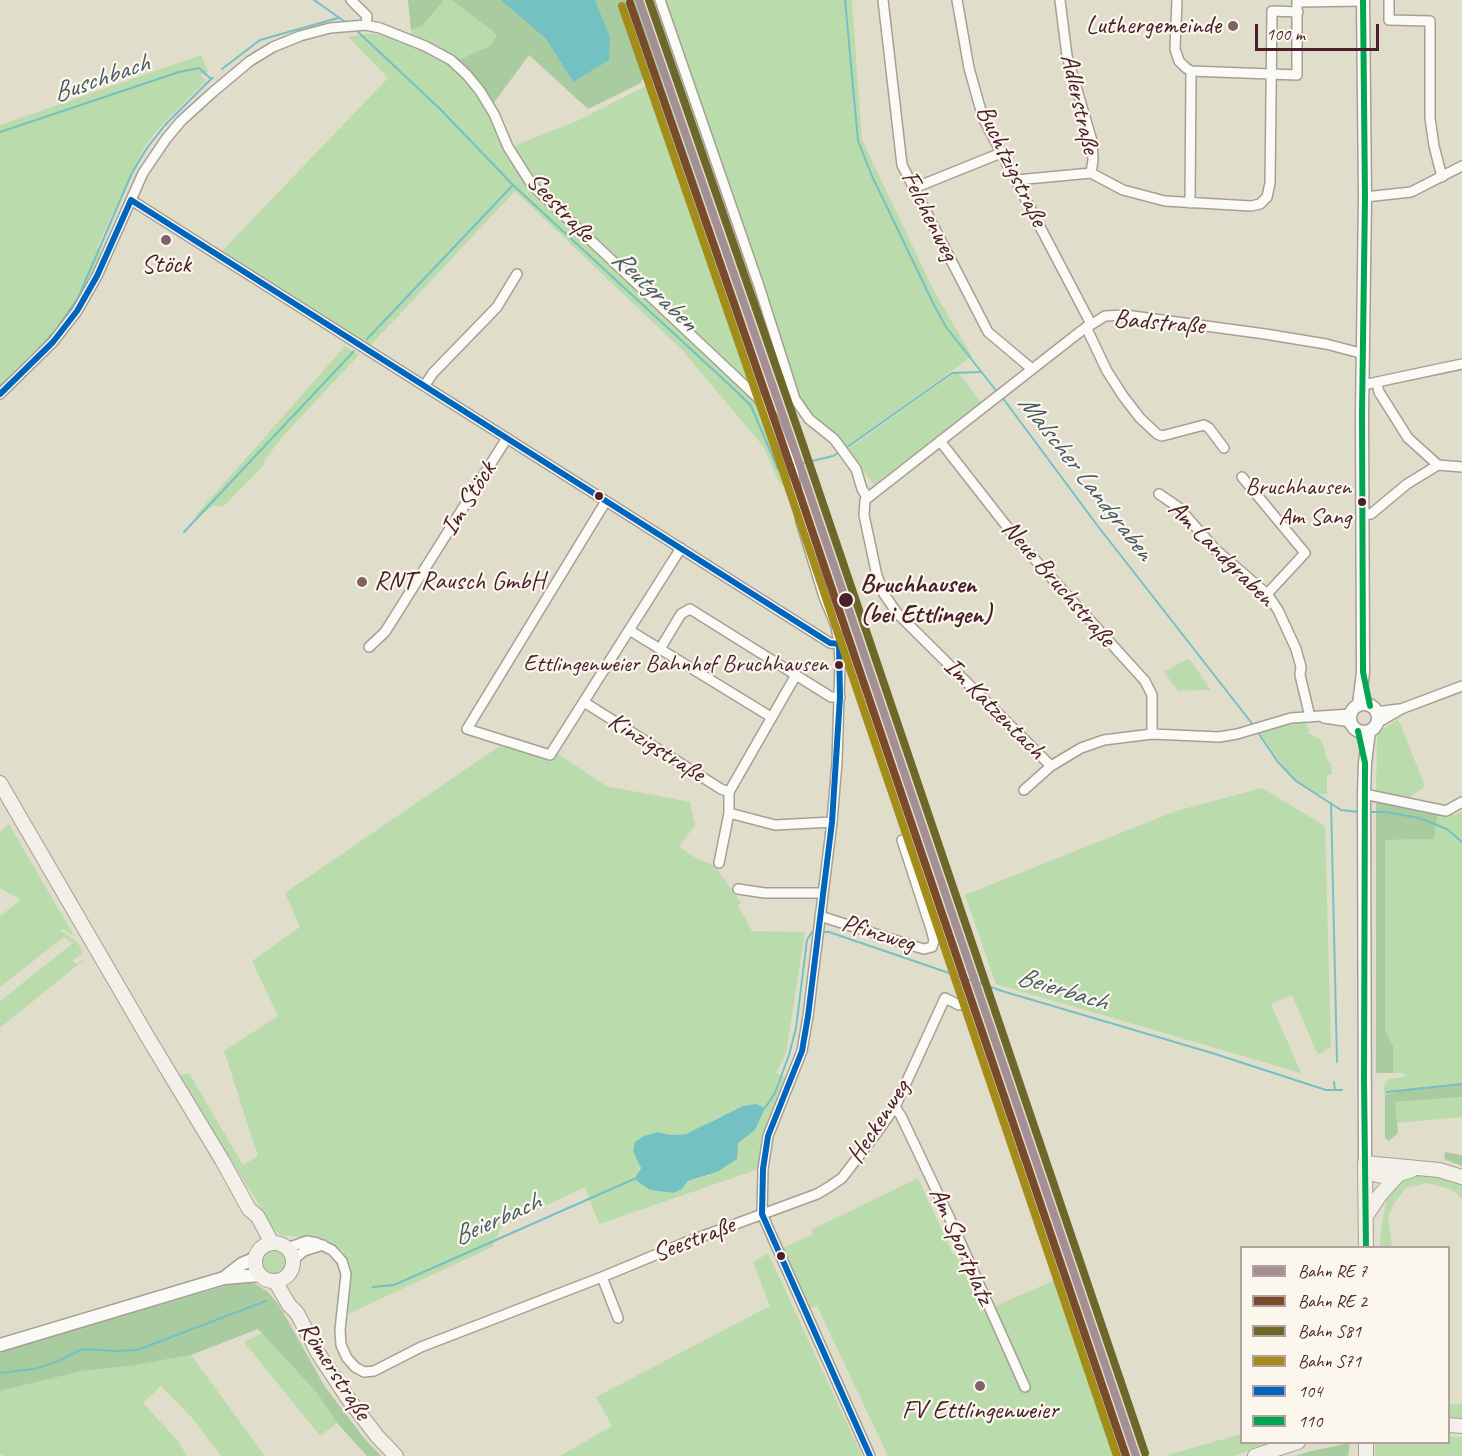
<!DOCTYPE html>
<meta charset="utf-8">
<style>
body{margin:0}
#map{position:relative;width:1462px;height:1456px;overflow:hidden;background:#e1ddcb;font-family:Caveat,sans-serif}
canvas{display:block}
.legend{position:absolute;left:1240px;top:1246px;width:210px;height:198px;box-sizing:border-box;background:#fbf7ec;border:2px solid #b4a19f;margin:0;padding:8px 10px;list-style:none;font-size:18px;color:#4a1f2b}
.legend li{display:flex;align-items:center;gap:12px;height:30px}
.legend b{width:30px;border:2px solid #b4a19f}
.scale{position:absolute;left:1255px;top:24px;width:124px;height:27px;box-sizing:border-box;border:3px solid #4a1f2b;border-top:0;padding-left:8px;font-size:18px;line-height:21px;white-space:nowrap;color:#4a1f2b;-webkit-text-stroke:4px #fbf7ec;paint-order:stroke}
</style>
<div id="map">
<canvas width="1462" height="1456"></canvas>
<ul class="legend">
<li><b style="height:8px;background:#a48f95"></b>Bahn RE 7</li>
<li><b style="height:8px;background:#7a4b2a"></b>Bahn RE 2</li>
<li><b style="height:8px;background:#6d682a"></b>Bahn S81</li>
<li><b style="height:8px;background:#a48c1a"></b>Bahn S71</li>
<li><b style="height:8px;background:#0065bd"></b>104</li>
<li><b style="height:8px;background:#00a651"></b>110</li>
</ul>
<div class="scale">100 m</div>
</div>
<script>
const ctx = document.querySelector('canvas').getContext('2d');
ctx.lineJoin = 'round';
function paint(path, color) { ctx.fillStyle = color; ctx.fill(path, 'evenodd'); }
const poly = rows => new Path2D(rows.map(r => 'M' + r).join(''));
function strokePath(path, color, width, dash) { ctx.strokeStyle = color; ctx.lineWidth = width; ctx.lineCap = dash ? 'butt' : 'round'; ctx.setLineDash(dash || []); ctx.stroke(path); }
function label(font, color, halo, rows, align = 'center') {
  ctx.font = font + ' Caveat,sans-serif'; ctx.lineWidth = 4.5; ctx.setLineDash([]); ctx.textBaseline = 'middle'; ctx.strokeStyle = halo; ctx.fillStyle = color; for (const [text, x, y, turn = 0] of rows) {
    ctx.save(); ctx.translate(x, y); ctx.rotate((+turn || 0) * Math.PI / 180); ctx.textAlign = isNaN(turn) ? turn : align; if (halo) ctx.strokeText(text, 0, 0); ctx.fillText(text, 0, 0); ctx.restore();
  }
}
paint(poly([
 [444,0,452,0,497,35,490,46,456,61,412,37,411,30,423,25],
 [663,0,852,0,862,140,935,293,972,356,847,447,788,399],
 [374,33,419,48,444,61,461,75,490,114,506,149,577,121,662,78,774,411,768,419,793,484,784,487,778,480,763,446,682,350,515,191,370,346,222,251,388,78,348,37],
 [201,55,208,72,200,75,206,81,164,122,144,148,97,247,104,254,80,301,45,347,0,390,0,125],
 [345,346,359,355,283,436,265,460,264,465,223,507,214,505,199,517,195,516],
 [957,371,981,402,874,485,848,449],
 [1187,659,1190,660,1211,690,1178,691,1164,672],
 [1398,719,1425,786,1406,800,1376,793,1377,736,1380,731],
 [1299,721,1306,723,1309,731,1308,733,1320,739,1324,746,1326,758,1331,764,1332,775,1327,775,1327,794,1317,794,1297,781,1284,767,1260,733,1281,724],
 [501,745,551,762,557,753,606,786,690,802,695,825,679,847,696,858,714,865,741,903,738,906,752,931,805,932,786,1053,776,1073,790,1079,762,1143,759,1169,599,1224,585,1187,501,1227,492,1247,346,1315,351,1268,343,1251,331,1243,317,1238,301,1241,299,1237,281,1235,271,1227,258,1203,177,1076,189,1073,243,1165,258,1156,224,1051,278,1016,252,961,300,927,285,893],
 [719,1116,758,1119,755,1130,738,1143,708,1176,688,1181,682,1189,673,1193,650,1190,634,1179,658,1132,671,1135,686,1134,704,1126],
 [1262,788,1325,826,1331,1047,1318,1055,1292,995,1271,1004,1301,1073,996,984,965,895,1176,811],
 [1462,811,1462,1084,1410,1088,1385,1095,1384,1094,1384,1085,1389,1079,1405,1077,1404,1073,1393,1073,1393,1045,1385,1031,1385,840,1434,839,1438,813,1454,815],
 [9,824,74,936,63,929,61,931,77,942,82,950,82,954,73,960,75,964,85,959,0,1028,0,1001,73,943,64,937,0,987,0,916,21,900,0,888,0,832],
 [1462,1097,1462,1117,1397,1123,1395,1102],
 [1426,1175,1452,1180,1462,1185,1462,1198,1450,1189,1426,1183,1406,1188,1395,1202,1388,1216,1392,1247,1380,1248,1381,1230,1388,1191,1404,1177],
 [918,1178,953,1254,956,1254,981,1312,1069,1274,1130,1456,888,1456,817,1306,810,1308,781,1249,813,1234,811,1230],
 '261 1262a13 13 0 1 1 26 0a13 13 0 1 1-26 0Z',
 [768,1253,862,1456,560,1456,612,1426,596,1397,770,1306,753,1262],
 [262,1333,317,1393,337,1423,320,1436,244,1342],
 [191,1355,265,1456,221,1456,193,1419,161,1386,143,1403,178,1441,187,1456,4,1456,0,1454,0,1391,82,1371,130,1366],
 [1449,1404,1462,1404,1462,1420,1449,1419],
 [1241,1434,1242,1442,1275,1443,1233,1456,1164,1456],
 [1449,1436,1462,1437,1462,1456,1375,1456,1375,1443,1448,1442]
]), '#badcac');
paint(poly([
 [408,0,444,0,423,25,411,30],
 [452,0,501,0,508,4,546,39,573,82,610,36,595,0,635,0,662,78,649,84,649,73,644,76,641,83,588,109,529,55,493,104,473,74,456,61,490,46,497,35],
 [1376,800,1438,813,1434,839,1385,840,1385,1031,1393,1045,1393,1073,1376,1073],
 [1462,1084,1462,1097,1395,1102,1398,1133,1389,1141,1385,1138,1385,1095,1410,1088],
 [1445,1152,1462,1155,1462,1166,1444,1159],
 [248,1279,268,1292,279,1305,325,1387,364,1438,381,1456,367,1456,337,1423,317,1393,258,1329,191,1355,130,1366,82,1371,0,1391,0,1352],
 [1350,1443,1348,1456,1294,1456,1316,1450]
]), '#a9cba0');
paint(poly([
 [501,0,595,0,610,36,609,60,573,82,546,39],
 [756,1104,765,1108,755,1130,738,1143,737,1159,717,1172,688,1181,682,1189,673,1193,650,1190,634,1179,641,1168,633,1151,635,1142,644,1136,658,1132,671,1135,686,1134,743,1106]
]), '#74c1c3');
strokePath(poly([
 [314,0,348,24],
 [845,0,858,141,872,176,933,303,946,327,998,393],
 [355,29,441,110,513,185,735,390,751,406,778,469,789,466],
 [222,69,260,40,338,18],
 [0,132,179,72,199,68,211,79,213,78],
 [367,339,513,185],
 [35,353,55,331,78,298,132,173,147,148,165,125,211,79],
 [0,386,25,364],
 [1002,397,1097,525,1254,726],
 [846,448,952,373,981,372],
 [795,465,833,456,841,451],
 [184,532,354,351],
 [1257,731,1278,762,1296,781,1341,810,1359,812],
 [1331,803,1337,1062],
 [1367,812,1386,812,1419,818,1447,829,1462,842],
 [822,932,829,932,1002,991,1212,1053,1326,1090,1342,1090],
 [1334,1082,1335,1090],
 [1387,1092,1462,1084],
 [765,1108,775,1093,789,1055,796,1028,807,940,812,932,816,932],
 [373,1287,394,1285,634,1179],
 [0,1373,34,1369,56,1362,83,1349,115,1351,137,1350,266,1301]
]), '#74c1c3', 2);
const minor = poly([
 [351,0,367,16,366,25],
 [660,0,759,286,795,399,809,419,834,439,840,447,856,469,862,489,867,497],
 [883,0,902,165,988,332,1032,369],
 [957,0,969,68,983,118,1091,324],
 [1060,0,1067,56,1092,141,1093,160,1091,173],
 [1177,0,1175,49,1179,61,1186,68,1191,71,1297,75,1297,0],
 [1389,0,1389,20,1430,21,1430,118,1434,146,1442,177],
 [1297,2,1363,1],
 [1016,180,1091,173,1123,190,1165,201,1251,206,1260,204,1267,197,1270,183,1272,11,1298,12],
 [914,188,1001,153],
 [1365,197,1411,192,1462,166],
 [131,200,830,643,839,644],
 [1190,203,1191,71],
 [1086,327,1107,371,1123,396,1140,418,1157,434,1162,436,1204,425,1209,428,1224,448],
 [1377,383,1379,392,1408,438,1438,465,1462,467],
 [425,385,433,373,497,307,517,274],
 [1363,385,1462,364],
 [0,394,53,342,77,311,97,276,143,173,166,139,181,121,213,92,250,61,273,47,300,36,330,28,366,25,380,28,425,46,451,60,467,75,480,91,494,114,508,147,532,185,757,397,773,418,793,469,801,522,824,597,836,626,839,644,840,665,837,762,832,822,808,1016,802,1051,768,1136,763,1169,762,1214,870,1456],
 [940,441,1019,542,1145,681,1152,695,1152,734],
 [1242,477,1305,553,1267,594],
 [1159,494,1178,507,1216,550,1267,594,1278,610,1296,649,1301,667,1300,675,1310,717],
 [606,501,467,729,550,755,681,548],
 [1364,514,1371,514,1407,484,1438,465],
 [629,630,771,717],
 [369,647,385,632,507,438],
 [660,649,681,614,690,609,831,697,840,697],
 [584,702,721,789,729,792],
 [1376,712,1399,709],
 [1324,718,1351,722],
 [1377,723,1401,709,1462,686],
 [1051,766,897,613,884,594,877,576,864,515,865,500,1081,331,1105,316,1125,315,1265,334,1326,344,1364,354],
 [1024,790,1051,766,1081,748,1104,740,1152,734,1219,737,1237,734,1291,718,1351,714],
 [1364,794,1446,811,1462,802],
 [729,813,775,825,832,822],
 [719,863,729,813,729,792,796,675],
 [738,889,765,893,823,893],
 [820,916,910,945,924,949,932,947,934,941,932,932,902,840],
 [895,1107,901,1116,950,1219,1025,1387],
 [287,1248,307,1241,317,1243,332,1250,342,1261,346,1274,340,1330,341,1345,347,1358,355,1367,364,1372,374,1371,421,1347,602,1277,684,1243,817,1194,829,1187,842,1178,878,1131,895,1107,945,998,959,1005],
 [293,1260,304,1251,323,1245],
 [602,1277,618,1318]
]);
const tertiary = poly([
 '1350 718a14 14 0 1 1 28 0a14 14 0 1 1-28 0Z',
 [1359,705,1363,672,1362,414,1365,197,1363,0],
 [1365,1163,1364,794,1365,763,1369,731],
 [224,1278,242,1264,256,1258],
 [0,1345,224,1278,260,1275]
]);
const secondary = poly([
 [0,783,147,1036,222,1160,249,1209,258,1217,272,1243],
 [1365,1170,1377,1175,1390,1177,1412,1170],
 [1366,1216,1380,1195,1397,1176],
 '255 1262a19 19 0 1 1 38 0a19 19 0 1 1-38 0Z',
 [1366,1248,1365,1163,1439,1170,1462,1177],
 [275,1281,289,1305,297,1313,318,1353,347,1397,377,1436,396,1456],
 [1448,1425,1462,1426],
 [1255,1456,1298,1442],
 [1366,1456,1366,1442]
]);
strokePath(minor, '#a79f96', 12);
strokePath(tertiary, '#a79f96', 15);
strokePath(secondary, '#a79f96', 16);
strokePath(minor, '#fafaf7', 9);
strokePath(tertiary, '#fafaf7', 12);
strokePath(secondary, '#f3f0e9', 14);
strokePath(poly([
 [131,200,830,643,839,644],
 [0,394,53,342,77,311,97,276,131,200],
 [839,644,840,697,832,822,808,1016,802,1051,768,1136,763,1169,762,1214,870,1456]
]), '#0065bd', 6);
strokePath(poly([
 [1363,0,1365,197,1362,414,1363,672,1370,706],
 [1358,731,1365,763,1364,1080,1366,1248]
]), '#00a651', 6);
strokePath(poly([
 [639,0,791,439,1136,1456]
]), '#a48f95', 8);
strokePath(poly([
 [630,3,782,442,1126,1456]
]), '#7a4b2a', 8);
strokePath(poly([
 [649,0,800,436,1145,1453]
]), '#6d682a', 8);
strokePath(poly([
 [622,6,774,445,1117,1456]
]), '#a48c1a', 8);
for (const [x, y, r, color] of [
 [1233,26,6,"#7f6263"],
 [166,240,6,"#7f6263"],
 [599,496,5,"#4a1f2b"],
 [1362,502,5,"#4a1f2b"],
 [362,582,6,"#7f6263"],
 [846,600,8,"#4a1f2b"],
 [839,665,5,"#4a1f2b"],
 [781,1256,5,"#4a1f2b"],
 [980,1386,6,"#7f6263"]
]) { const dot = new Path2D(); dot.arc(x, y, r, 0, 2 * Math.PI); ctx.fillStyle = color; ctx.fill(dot); strokePath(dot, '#fbf7ec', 2); }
label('24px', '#4a1f2b', '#fbf7ec', [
 ["Bruchhausen",1351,488],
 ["Am Sang",1351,518],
 ["Ettlingenweier Bahnhof Bruchhausen",828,665]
], 'right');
label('26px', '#4a1f2b', '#fbf7ec', [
 ["Luthergemeinde",1221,26,"right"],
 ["Stöck",166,265],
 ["RNT Rausch GmbH",374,582,"left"],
 ["FV Ettlingenweier",980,1411]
]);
label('26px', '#4a1f2b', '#fbf7ec', [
 ["Adlerstraße",1079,104,77],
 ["Buchtzigstraße",1011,166,64],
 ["Seestraße",560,208,46],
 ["Felchenweg",929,216,63],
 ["Badstraße",1159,323,5],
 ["Im Stöck",469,499,-58],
 ["Am Landgraben",1221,554,45],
 ["Neue Bruchstraße",1058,584,49],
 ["Im Katzentach",994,709,45],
 ["Kinzigstraße",656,748,32],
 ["Pfinzweg",878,934,17],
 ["Heckenweg",879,1122,-57],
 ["Seestraße",694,1240,-21],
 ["Am Sportplatz",961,1246,66],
 ["Römerstraße",334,1371,57]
]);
label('bold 26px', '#4a1f2b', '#fbf7ec', [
 ["Bruchhausen",860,585],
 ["(bei Ettlingen)",860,615]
], 'left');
label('italic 27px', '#485b66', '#fbf7ec', [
 ["Buschbach",101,79,-19],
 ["Reutgraben",654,291,43],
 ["Malscher Landgraben",1085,478,52],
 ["Beierbach",1062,990,17],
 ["Beierbach",497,1220,-24]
]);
</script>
